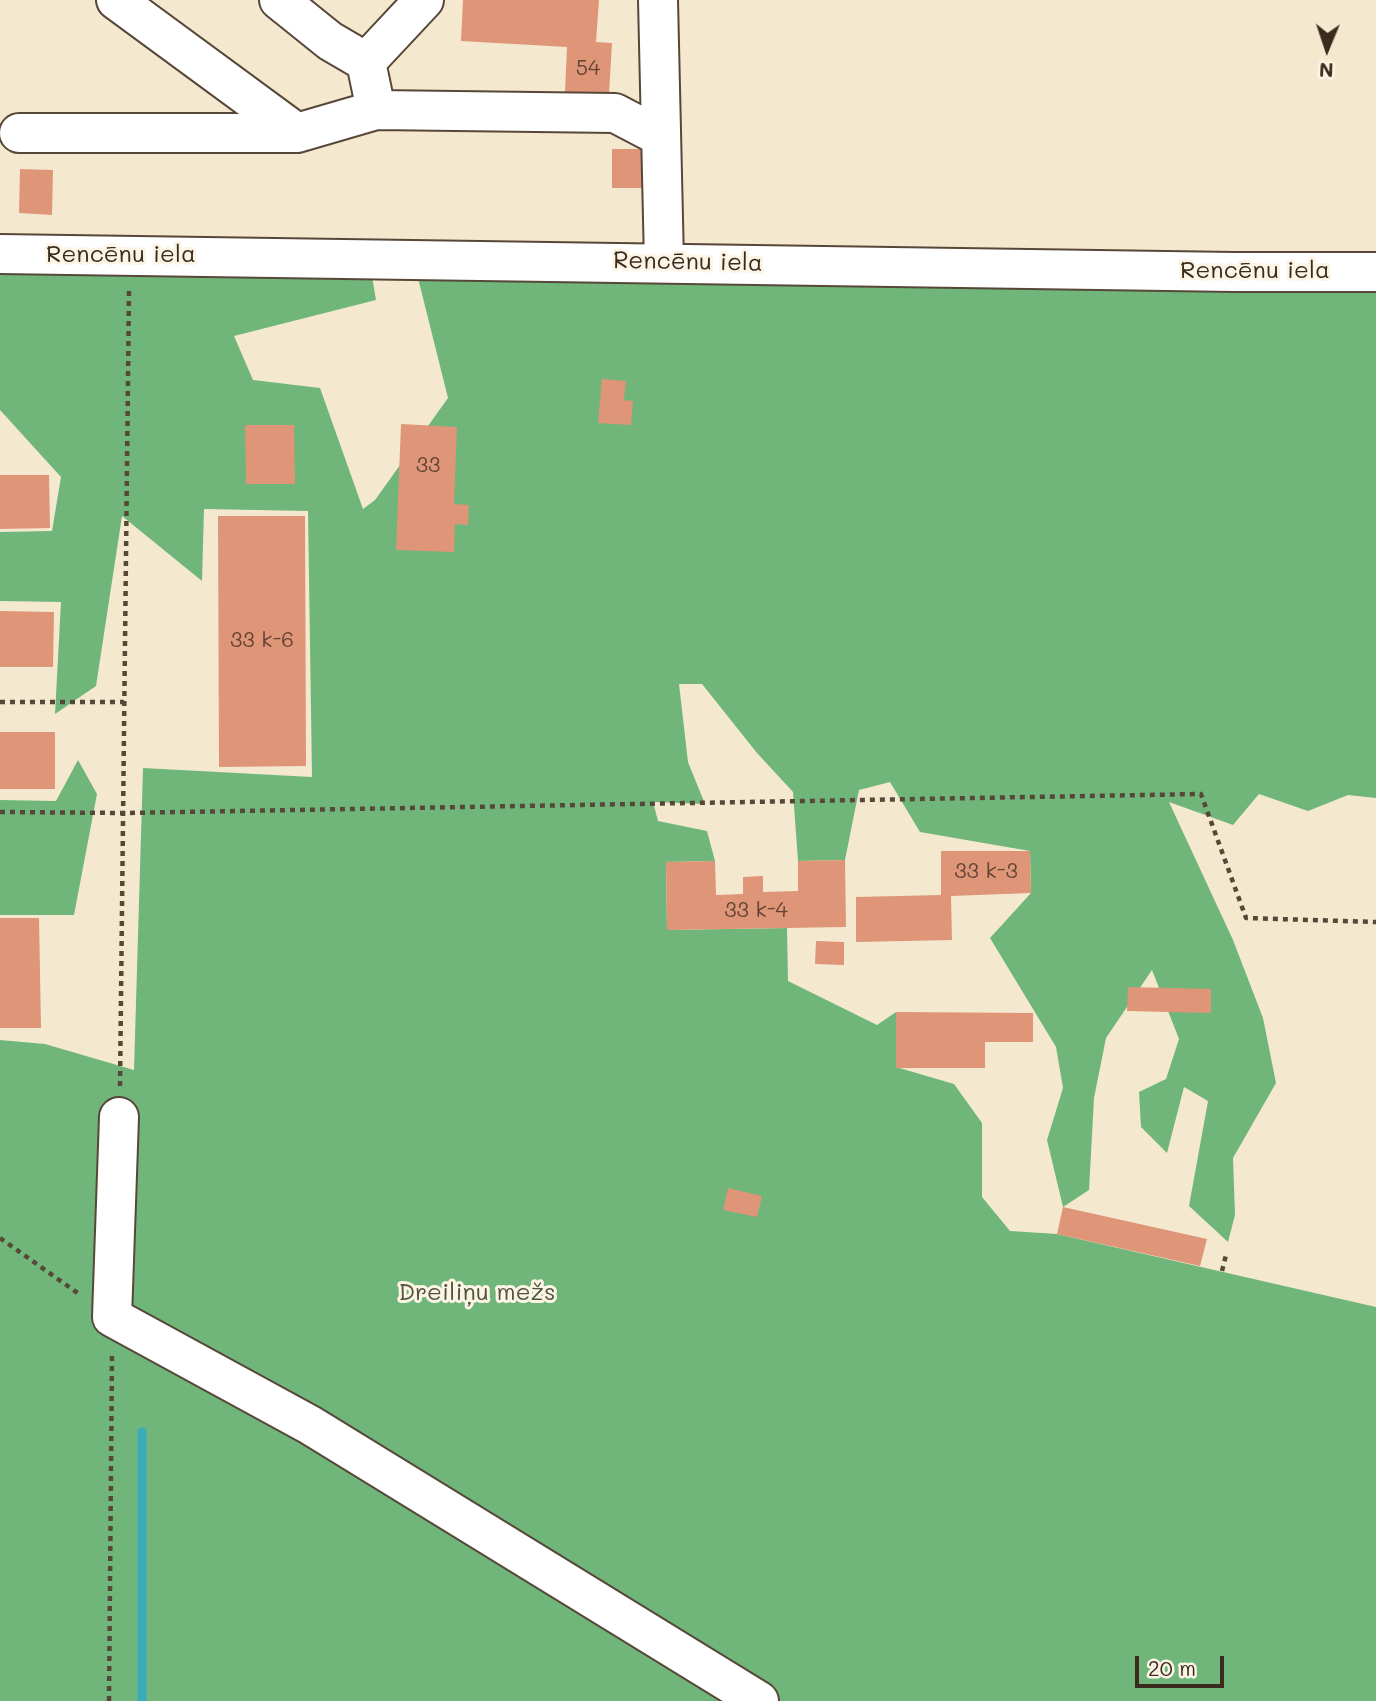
<!DOCTYPE html>
<meta charset="utf-8">
<style>
body{margin:0}
#map{position:relative;width:1376px;height:1701px;overflow:hidden;background:#f4e9cf;font-family:Mali,sans-serif}
canvas{display:block}
.north{position:absolute;left:1292px;top:14px;width:70px;height:70px;-webkit-text-stroke:5px #fcf5e5;paint-order:stroke;rotate:182deg;font-size:19px;font-weight:700;line-height:28px;text-align:center;color:#3b2a1e}
.north::after{content:'';display:block;margin:auto;width:24px;height:32px;background:#3b2a1e;clip-path:polygon(50% 0,100% 100%,50% 72%,0 100%)}
.scale{position:absolute;left:1135px;top:1656px;width:89px;height:32px;box-sizing:border-box;border:4px solid #3b2a1e;border-top:0;padding-left:9px;font-size:21px;line-height:24px;white-space:nowrap;color:#3b2a1e;-webkit-text-stroke:5px #fcf5e5;paint-order:stroke}
</style>
<div id="map">
<canvas width="1376" height="1701"></canvas>
<div class="north">N</div>
<div class="scale">20 m</div>
</div>
<script>
const ctx = document.querySelector('canvas').getContext('2d');
ctx.lineJoin = 'round';
function paint(path, color) { ctx.fillStyle = color; ctx.fill(path, 'evenodd'); }
const poly = rows => new Path2D(rows.map(r => 'M' + r).join(''));
function strokePath(path, color, width, dash) { ctx.strokeStyle = color; ctx.lineWidth = width; ctx.lineCap = dash ? 'butt' : 'round'; ctx.setLineDash(dash || []); ctx.stroke(path); }
function label(font, color, halo, rows, align = 'center') {
  ctx.font = font + ' Mali,sans-serif'; ctx.lineWidth = 6; ctx.setLineDash([]); ctx.textBaseline = 'middle'; ctx.strokeStyle = halo; ctx.fillStyle = color; for (const [text, x, y, turn = 0] of rows) {
    ctx.save(); ctx.translate(x, y); ctx.rotate((+turn || 0) * Math.PI / 180); ctx.textAlign = isNaN(turn) ? turn : align; if (halo) ctx.strokeText(text, 0, 0); ctx.fillText(text, 0, 0); ctx.restore();
  }
}
paint(poly([
 [415,266,1376,284,1376,798,1348,795,1308,811,1259,794,1233,825,1169,802,1233,940,1263,1018,1276,1083,1233,1158,1235,1215,1228,1242,1189,1206,1208,1101,1184,1087,1167,1153,1141,1127,1139,1092,1166,1079,1179,1039,1152,970,1106,1038,1094,1098,1089,1190,1063,1207,1047,1140,1063,1088,1056,1047,990,938,1031,893,1030,851,920,832,890,782,859,790,845,860,798,861,793,792,757,753,702,684,679,684,688,762,705,804,653,802,658,821,707,831,715,861,666,862,667,930,787,928,788,981,877,1025,896,1012,896,1067,954,1084,982,1123,982,1197,1010,1231,1057,1234,1376,1307,1376,1701,0,1701,0,1040,45,1044,134,1070,143,768,312,777,308,511,204,509,202,581,122,516,96,686,55,714,61,602,0,601,0,532,52,531,61,477,0,410,0,273,371,271,376,300,234,336,253,380,320,388,363,509,375,500,448,398],
 [78,760,97,794,74,915,0,915,0,800,56,801]
]), '#70b67a');
strokePath(poly([
 [142,1701,142,1432]
]), '#3aabb7', 9);
paint(poly([
 [463,0,599,0,596,42,612,43,609,94,565,92,567,47,461,41],
 [612,149,643,149,643,188,612,188],
 [20,169,53,170,52,215,19,213],
 [602,379,626,381,624,400,633,401,631,425,598,423],
 [401,424,457,427,454,504,469,505,468,525,455,524,454,552,396,550],
 [245,425,294,425,295,484,246,484],
 [0,475,49,475,50,528,0,529],
 [218,516,305,516,306,766,219,767],
 [0,611,54,612,53,667,0,667],
 [0,732,55,732,55,789,0,789],
 [941,851,1030,851,1031,893,951,896,952,940,856,942,856,897,941,895],
 [845,860,846,927,667,930,666,862,715,861,716,895,743,894,743,877,763,876,763,892,798,891,798,861],
 [0,918,39,918,41,1028,0,1028],
 [816,941,844,942,844,965,815,964],
 [1128,987,1211,989,1211,1013,1127,1011],
 [896,1012,1033,1013,1033,1042,985,1042,985,1068,896,1068],
 [728,1188,762,1196,757,1217,723,1210],
 [1063,1207,1207,1239,1200,1266,1057,1234]
]), '#de9578');
const minor = poly([
 [116,0,297,133],
 [279,0,330,41,366,62,376,110],
 [658,0,664,262],
 [366,62,424,0],
 [19,133,297,133,376,110,615,113,661,137],
 [0,254,1235,272,1376,272],
 [119,1117,112,1317,310,1425,759,1701]
]);
strokePath(minor, '#574739', 42);
strokePath(poly([
 [0,702,124,702],
 [0,812,124,813,1201,794,1246,918,1376,922],
 [120,1086,129,290],
 [0,1238,79,1294],
 [1222,1271,1226,1255],
 [109,1701,112,1355]
]), '#574739', 4.5, [5, 5]);
strokePath(minor, '#fff', 38);
label('21px', '#644534', null, [
 ["54",588,69],
 ["33",428,466],
 ["33 k-6",262,641],
 ["33 k-3",986,872],
 ["33 k-4",756,911]
]);
label('24px', '#3b2a1e', '#fcf5e5', [
 ["Rencēnu iela",121,255],
 ["Rencēnu iela",688,262,1],
 ["Rencēnu iela",1255,271]
]);
label('24px', '#4f543a', '#fcf5e5', [
 ["Dreiliņu mežs",477,1293]
]);
</script>
